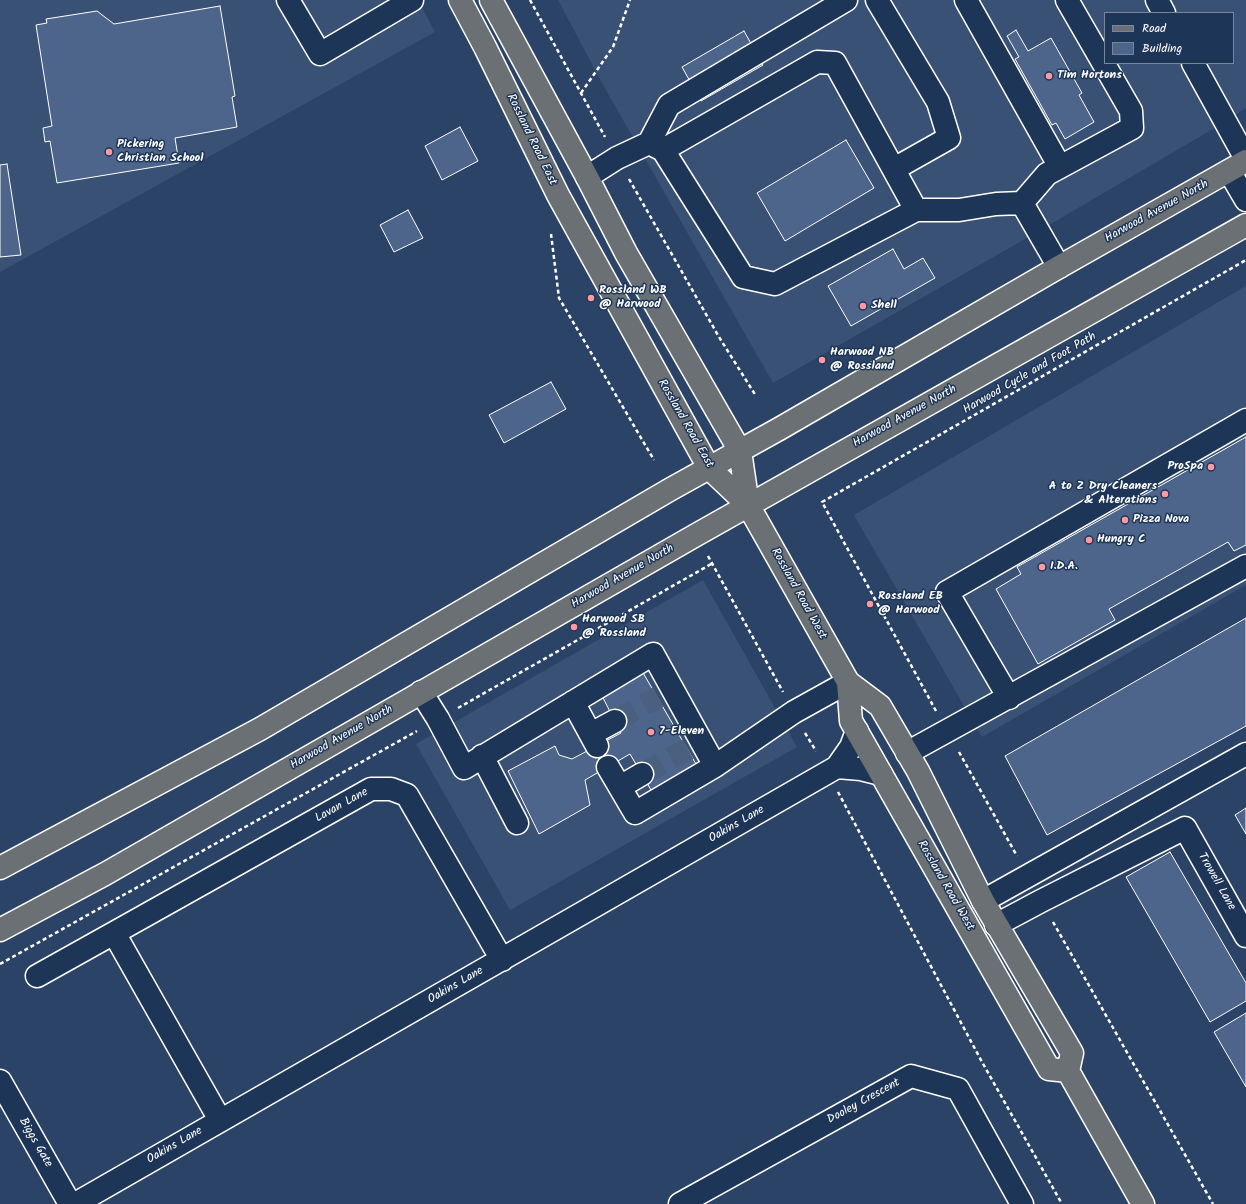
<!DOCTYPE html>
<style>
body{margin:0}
#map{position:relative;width:1246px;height:1204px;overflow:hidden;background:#2b4367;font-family:Kalam,sans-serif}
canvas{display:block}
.legend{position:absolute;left:1104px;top:12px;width:130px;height:52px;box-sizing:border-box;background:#1d3557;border:1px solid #77869a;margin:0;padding:5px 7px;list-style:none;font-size:12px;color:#fff}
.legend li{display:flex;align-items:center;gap:8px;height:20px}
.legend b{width:20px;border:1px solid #77869a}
</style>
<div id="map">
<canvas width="1246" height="1204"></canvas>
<ul class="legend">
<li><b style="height:5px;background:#6a7074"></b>Road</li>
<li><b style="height:11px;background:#4d658b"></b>Building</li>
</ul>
</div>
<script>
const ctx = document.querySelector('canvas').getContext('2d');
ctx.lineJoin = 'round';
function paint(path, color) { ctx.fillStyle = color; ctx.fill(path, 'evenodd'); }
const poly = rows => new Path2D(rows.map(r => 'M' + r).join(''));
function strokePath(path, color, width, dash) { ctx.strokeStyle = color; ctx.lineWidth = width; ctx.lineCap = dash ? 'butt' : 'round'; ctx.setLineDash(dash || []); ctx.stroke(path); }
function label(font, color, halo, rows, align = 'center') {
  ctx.font = font + ' Kalam,sans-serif'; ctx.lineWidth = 3; ctx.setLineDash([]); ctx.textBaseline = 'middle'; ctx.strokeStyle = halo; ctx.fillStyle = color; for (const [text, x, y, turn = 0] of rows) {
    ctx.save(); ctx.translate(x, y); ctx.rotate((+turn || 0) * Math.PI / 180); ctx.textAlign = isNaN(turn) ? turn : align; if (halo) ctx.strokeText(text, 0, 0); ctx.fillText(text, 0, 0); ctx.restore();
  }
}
paint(poly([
 [0,0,418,0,435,32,0,272],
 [558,0,1246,0,1246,108,1213,129,1032,235,773,383,603,85],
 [1105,13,1233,13,1233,63,1105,63],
 [1246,286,1246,585,982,737,854,515],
 [703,580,797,747,510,910,416,744]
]), '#395175');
const building = poly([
 [220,6,235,96,232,97,237,127,175,138,179,163,57,183,50,141,45,142,43,128,52,126,36,25,47,23,46,19,97,11,114,24,220,6],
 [1016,30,1028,51,1051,38,1082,93,1079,95,1094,122,1065,139,1056,123,1052,125,1015,59,1019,57,1007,36,1016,30],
 [744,31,763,65,701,101,682,67,744,31],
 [460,127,478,161,442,180,425,146,460,127],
 [846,140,874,188,785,241,757,193,846,140],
 [7,164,21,255,0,257,0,165,7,164],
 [408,210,423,238,394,252,380,225,408,210],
 [893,249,904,269,923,258,935,278,851,326,828,286,893,249],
 [551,382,566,409,504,443,489,415,551,382],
 [1246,437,1246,545,1234,551,1228,542,1109,609,1115,620,1038,664,996,589,1021,574,1017,567,1246,437],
 [1246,618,1246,726,1047,835,1005,756,1246,618],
 [642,671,696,764,651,790,630,754,585,780,590,805,539,834,508,771,555,746,559,755,572,759,621,733,601,694,642,671],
 [1246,808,1246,834,1235,815,1246,808],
 [1170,852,1246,983,1246,1001,1210,1022,1126,877,1170,852],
 [1246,1013,1246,1087,1214,1032,1246,1013]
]);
paint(building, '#4d658b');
strokePath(building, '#fff', 1);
strokePath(poly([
 [615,721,658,697],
 [642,774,688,749]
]), '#4b5f7e', 22, [22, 11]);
const minor = poly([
 [288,0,320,54,412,0],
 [877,0,938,102,949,138,894,169],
 [966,0,1060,167],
 [1157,0,1164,13],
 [1193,63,1246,159],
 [649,143,669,105,846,0],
 [663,150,817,62,835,63,916,210],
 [1229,171,1246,200],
 [587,177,617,158,649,143,663,150,743,277,775,284,916,210,959,210,996,204,1022,203,1059,267],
 [1022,203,1047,174,1132,128,1131,111,1067,0],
 [421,692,438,719,464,768,653,654,715,766,794,712,848,682],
 [1009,698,947,592,1246,420],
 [573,702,597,746],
 [591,734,615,721],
 [907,753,1246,566],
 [482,756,517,823],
 [608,767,635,813,715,766],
 [837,767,861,769,881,774],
 [620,787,642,774],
 [983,901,1246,754],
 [996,925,1041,901,1185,828,1246,936],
 [37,976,114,933],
 [0,1081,70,1204],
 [220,1120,114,933,371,789,391,789,407,795,502,960],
 [75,1204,837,767,851,747,857,731],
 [680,1204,911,1076,958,1089,1022,1204]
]);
const major = poly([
 [460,0,485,47,558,195,709,468,748,505,848,682,880,706,918,771,983,901,1072,1053,1068,1071,1143,1204],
 [491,0,587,177,626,253,740,451,748,505],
 [848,682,851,721,1049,1069,1068,1071],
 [0,868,260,729,671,489,779,429,1059,267,1246,161],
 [0,930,105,874,696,535,1246,225]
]);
strokePath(minor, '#fff', 25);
strokePath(major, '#fff', 25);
strokePath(poly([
 [530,0,605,137],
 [581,93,613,47,630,0],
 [629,179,719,337,756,396],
 [551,234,559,298,654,460],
 [708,556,783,692],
 [458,708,713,563],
 [936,711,822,502,1246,260],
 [805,733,816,751],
 [959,752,1017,856],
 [838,792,982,1062,1062,1204],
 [1053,922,1213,1204],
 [0,964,417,731]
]), '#fff', 2.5, [4, 3]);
strokePath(minor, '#1d3557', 22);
strokePath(major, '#6a7074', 22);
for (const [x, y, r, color] of [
 [1049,76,4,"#ff9aa2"],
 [109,152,4,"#ff9aa2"],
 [591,298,4,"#ff9aa2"],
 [863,306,4,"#ff9aa2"],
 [822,360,4,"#ff9aa2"],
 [1211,467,4,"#ff9aa2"],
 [1165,494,4,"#ff9aa2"],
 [1125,520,4,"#ff9aa2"],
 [1089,540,4,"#ff9aa2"],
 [1042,567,4,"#ff9aa2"],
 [870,604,4,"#ff9aa2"],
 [574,627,4,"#ff9aa2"],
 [651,732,4,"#ff9aa2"]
]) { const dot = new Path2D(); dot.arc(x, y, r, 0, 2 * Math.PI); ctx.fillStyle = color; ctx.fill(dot); strokePath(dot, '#1d3557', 1.5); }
label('bold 12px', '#fff', '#1d3557', [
 ["Tim Hortons",1057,76],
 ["Pickering",117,145],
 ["Christian School",117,159],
 ["Rossland WB",599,291],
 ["@ Harwood",599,305],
 ["Shell",871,306],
 ["Harwood NB",830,353],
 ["@ Rossland",830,367],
 ["ProSpa",1203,467,"right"],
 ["A to Z Dry Cleaners",1157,487,"right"],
 ["& Alterations",1157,501,"right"],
 ["Pizza Nova",1133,520],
 ["Hungry C",1097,540],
 ["I.D.A.",1050,567],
 ["Rossland EB",878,597],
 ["@ Harwood",878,611],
 ["Harwood SB",582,620],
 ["@ Rossland",582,634],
 ["7-Eleven",659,732]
], 'left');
label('12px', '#fff', '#1d3557', [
 ["Rossland Road East",531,140,64],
 ["Harwood Avenue North",1157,212,-29],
 ["Harwood Cycle and Foot Path",1030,374,-30],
 ["Harwood Avenue North",905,417,-29],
 ["Rossland Road East",685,424,60],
 ["Harwood Avenue North",623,577,-30],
 ["Rossland Road West",798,594,61],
 ["Harwood Avenue North",342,738,-30],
 ["Lavan Lane",342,806,-29],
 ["Oakins Lane",737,825,-30],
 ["Trowell Lane",1216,882,60],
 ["Rossland Road West",945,886,60],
 ["Oakins Lane",456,986,-30],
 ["Dooley Crescent",864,1102,-29],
 ["Biggs Gate",35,1143,60],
 ["Oakins Lane",175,1146,-30]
]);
</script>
